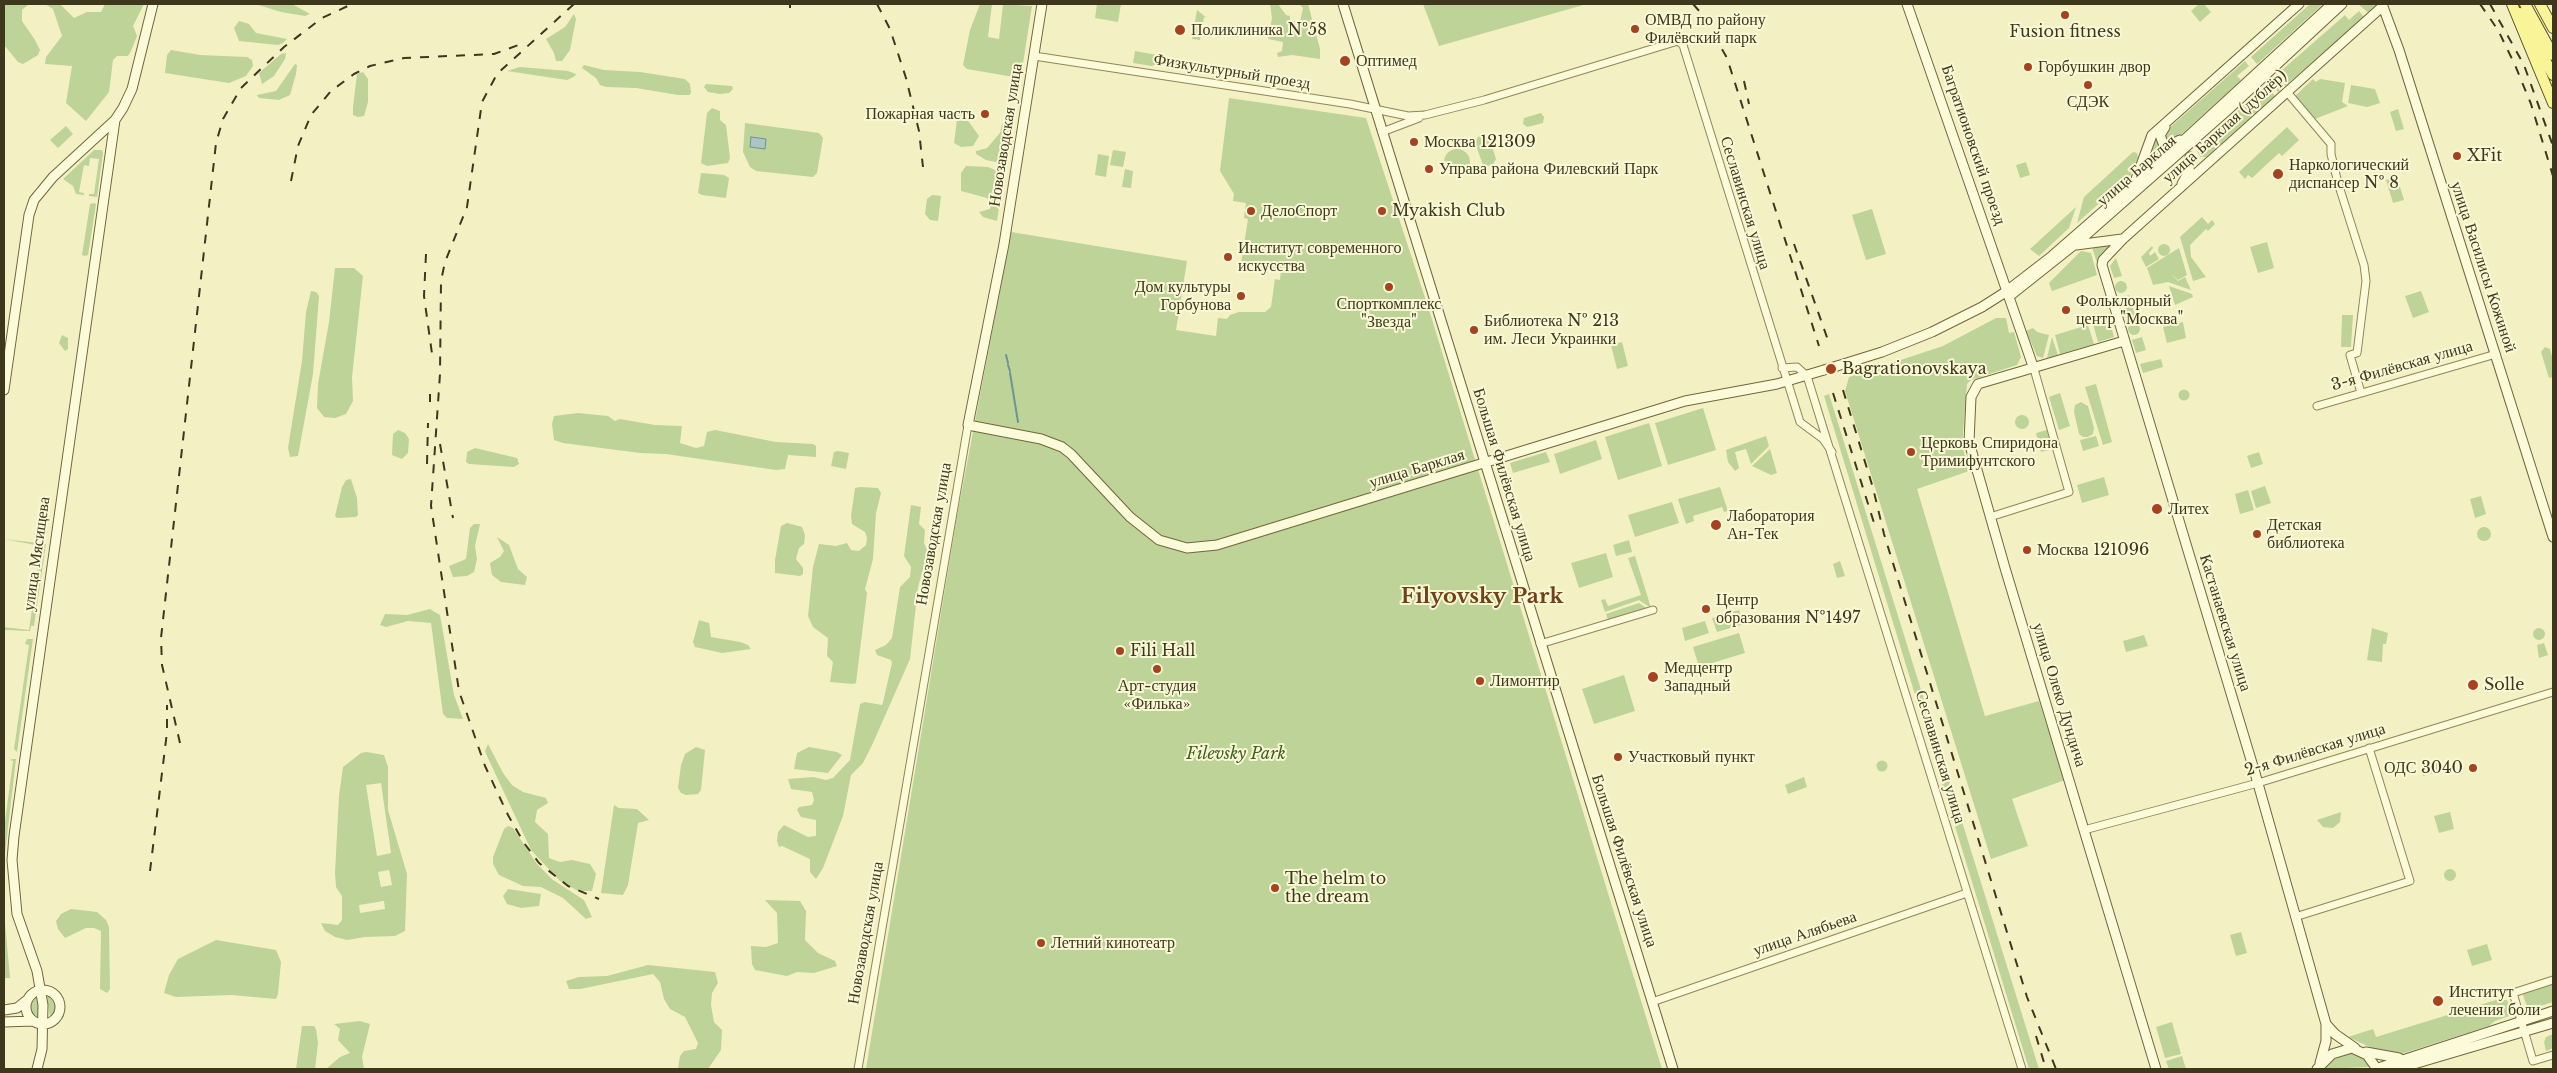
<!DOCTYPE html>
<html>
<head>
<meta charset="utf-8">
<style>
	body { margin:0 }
	#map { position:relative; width:2557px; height:1073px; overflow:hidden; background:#f3f1c4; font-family:"Libre Baskerville",serif }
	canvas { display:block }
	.frame { position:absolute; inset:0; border:5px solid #3f361e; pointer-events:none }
</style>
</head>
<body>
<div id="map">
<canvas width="2557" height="1073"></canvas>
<div class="frame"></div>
</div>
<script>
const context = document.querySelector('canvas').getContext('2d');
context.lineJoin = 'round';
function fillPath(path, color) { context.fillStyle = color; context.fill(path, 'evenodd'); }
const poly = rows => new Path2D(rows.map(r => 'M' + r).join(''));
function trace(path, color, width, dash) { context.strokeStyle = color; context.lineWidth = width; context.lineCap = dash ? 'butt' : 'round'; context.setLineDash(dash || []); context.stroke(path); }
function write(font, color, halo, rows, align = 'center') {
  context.font = font + ' "Libre Baskerville",serif'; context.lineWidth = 4; context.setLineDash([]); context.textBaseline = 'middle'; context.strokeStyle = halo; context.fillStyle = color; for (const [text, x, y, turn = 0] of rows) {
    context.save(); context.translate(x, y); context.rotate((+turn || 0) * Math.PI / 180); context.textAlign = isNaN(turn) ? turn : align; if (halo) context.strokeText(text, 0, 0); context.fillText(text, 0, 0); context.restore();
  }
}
fillPath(poly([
	[4,4,29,4,22,10,22,21,35,40,40,50,38,55,23,64,18,62,4,45],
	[45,4,60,4,74,18,87,12,101,12,105,4,144,4,133,26,137,36,131,51,128,56,117,56,113,60,109,92,86,121,66,103,72,66,45,64,46,57,62,36,53,9],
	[255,4,292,4,310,14,305,16,281,12],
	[980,4,992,4,988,37,999,39,1003,5,998,4,1032,6,1021,76,1008,76,967,69,963,65,970,30],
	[1097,4,1121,4,1118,22,1095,18],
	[1270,4,1278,4,1286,15,1290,16,1290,20,1300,22,1303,8,1299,4,1308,4,1320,49,1320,59,1292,55,1278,57,1277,53,1282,51,1283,42,1268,39,1272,18],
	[1423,4,1587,4,1439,46],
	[2199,4,2204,4,2211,12,2200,22,2191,11],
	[2310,4,2323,4,2257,64,2251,57],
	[2358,4,2377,4,2371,15],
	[1197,10,1207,18,1204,17,1200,40,1192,39],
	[2359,11,2364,17,2278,92,2270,84,2282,73,2281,71,2345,15,2349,20],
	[574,14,576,19,570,50,562,61,556,61,554,53,546,39,565,27],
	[239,21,249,24,256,33,287,39,283,43,278,45,239,41,234,28],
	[171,50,200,55,247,57,252,60,253,66,246,76,229,83,165,73,167,55],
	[1135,51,1157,55,1162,61,1152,66,1133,63],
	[286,53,285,59,274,76,262,84,259,73,281,54],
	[2245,61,2249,66,2237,76,2241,80,2175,140,2167,140,2165,136,2167,130],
	[295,64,297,65,296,74,290,95,279,100,259,98,257,95,276,91],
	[584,65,604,70,640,72,685,79,690,84,691,92,690,95,678,95,636,88,606,87,600,85,596,78,582,68],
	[520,67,568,71,576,74,575,76,567,80,507,71],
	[363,72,368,79,368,102,364,116,358,117,353,115,353,107,357,74],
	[2313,79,2316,82,2320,79,2345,83,2342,102,2348,106,2315,119,2295,96],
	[706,84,732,86,733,89,729,93,720,94,708,92,704,87],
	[2266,85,2275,96,2206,157,2200,157,2196,148],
	[2351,85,2375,89,2380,103,2367,107,2348,103],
	[1229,98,1366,118,1367,121,1430,313,1662,1069,866,1069,957,516,1011,232,1187,261,1176,330,1216,336,1218,318,1227,319,1230,315,1239,312,1265,312,1271,307,1275,279,1280,280,1281,270,1241,263,1248,219,1244,218,1246,203,1233,201,1234,194,1220,171],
	[712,108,720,111,720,120,726,125,730,158,728,163,707,166,701,163,707,113],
	[2398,109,2404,129,2396,131,2390,112],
	[958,112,969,122,979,136,973,146,961,147,954,143],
	[1541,113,1544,117,1543,123,1527,127,1523,124,1524,118],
	[745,123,819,133,823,138,817,173,813,177,756,171,750,167,743,152],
	[1002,124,1011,125,1012,127,1006,161,1001,163,986,160,976,154,976,151,987,148,1000,133],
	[66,126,73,134,58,148,50,140],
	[2287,127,2299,140,2282,156,2279,153,2252,178,2248,175,2245,179,2239,172],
	[1483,135,1489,137,1496,159,1493,164,1488,166,1483,165,1475,143,1478,137],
	[2155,137,2168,148,2144,170,2151,144],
	'1444 162a13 13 0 1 1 26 0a13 13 0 1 1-26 0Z',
	[94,150,102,150,103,153,97,197,89,196,89,194,94,194,99,159,90,158,89,166,84,165,79,192,84,193,84,195,76,194,73,186,63,179],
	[1113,150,1126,152,1123,167,1110,165],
	[2133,152,2137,153,2138,157,2131,175,2077,223,2084,197],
	[1098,154,1109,156,1106,177,1095,175],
	[2026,162,2030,175,2020,178,2016,165],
	[966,166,988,167,1004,174,997,221,983,217,979,212,990,209,990,203,987,198,961,191,961,173],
	[1125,169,1133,171,1131,188,1122,187],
	[701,173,724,175,729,178,726,198,702,195,698,193],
	[2397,177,2404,200,2393,203,2386,180],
	[932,195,941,196,938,221,930,220,925,214,927,199],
	[94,203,96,204,88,255,85,256,82,255,90,204],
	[2076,207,2069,228,2039,256,2030,249],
	[1872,209,1886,254,1866,260,1852,215],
	[2202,217,2208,224,2212,220,2215,224,2208,231,2206,229,2190,245,2191,257,2206,277,2193,281,2180,237],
	[2267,242,2274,268,2258,273,2250,247],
	'2158 250a6 6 0 1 1 12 0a6 6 0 1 1-12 0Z',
	[2114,245,2099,263,2097,263,2092,247],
	[2152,246,2153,248,2149,253,2150,256,2155,252,2159,259,2146,267,2141,257],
	[2179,248,2187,275,2178,280,2171,274,2178,281,2185,277,2191,290,2168,282,2153,285,2151,279,2164,276,2151,279,2147,268],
	[2081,251,2091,253,2097,275,2052,291,2049,283],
	[2116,258,2122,276,2114,278,2110,266],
	[335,268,354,268,363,276,352,377,353,401,346,414,335,418,324,417,317,408,318,384,329,322],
	'2115 287a6 6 0 1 1 12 0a6 6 0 1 1-12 0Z',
	[2169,286,2192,294,2193,297,2175,305],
	[311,291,316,292,319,296,313,374,298,456,290,457,288,448,302,361,306,312],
	[2421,291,2429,312,2413,318,2405,296],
	[2129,295,2136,319,2127,322,2120,298],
	[2342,315,2353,315,2351,347,2341,347],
	[1996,318,2006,318,2009,333,2014,332,2021,357,2017,365,1971,380,1967,384,1962,445,1969,471,1917,489,1985,716,2039,701,2065,780,2012,799,2028,846,1991,859,1845,391,1849,377,1943,346],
	[2109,319,2114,337,2098,342,2093,324],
	[2183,322,2186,338,2167,343,2163,327],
	'2128 329a6 6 0 1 1 12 0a6 6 0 1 1-12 0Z',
	[2088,325,2094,344,2060,354,2055,335],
	[2033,328,2037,332,2049,335,2043,358,2037,356,2026,331],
	[62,335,68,338,68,349,65,351,59,343],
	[2052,337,2058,355,2047,358],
	[2142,337,2146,350,2136,353,2132,340],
	[1622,342,1628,366,1617,369,1611,345],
	[2545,347,2550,349,2553,360,2553,377,2549,378,2541,352],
	[2161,359,2163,367,2143,373,2140,364],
	[2096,384,2112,442,2103,445,2085,387],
	'2178.5 395a5.5 5.5 0 1 1 11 0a5.5 5.5 0 1 1-11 0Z',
	[2060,393,2070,426,2059,430,2049,397],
	[1829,394,2039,1069,2029,1069,1824,396],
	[2081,402,2088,406,2094,428,2093,434,2088,437,2083,437,2079,434,2074,412,2075,405],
	[1703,408,1716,450,1668,465,1655,423],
	[578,413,608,416,615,421,620,419,655,425,682,426,680,443,696,448,704,446,707,432,715,430,776,442,813,444,816,446,816,457,788,455,785,469,776,470,666,454,640,453,563,443,554,440,552,424,554,416],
	'2015 422a7 7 0 1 1 14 0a7 7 0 1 1-14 0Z',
	[1649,423,1662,466,1618,480,1605,437],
	[398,430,405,433,409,439,408,453,402,459,392,455,393,434],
	[2047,430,2052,449,2041,452,2036,433],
	[1766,436,1769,446,1751,464,1746,449,1735,452,1739,468,1735,471,1728,462,1726,450],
	[2096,436,2099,446,2083,451,2080,440],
	[1596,440,1602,459,1560,474,1554,454],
	[475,448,517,458,519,464,514,467,469,464,466,462,467,452],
	[1770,449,1777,473,1771,475,1752,466],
	[838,451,849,453,846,469,831,466,834,452],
	[1546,452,1550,462,1513,473,1510,463],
	[2259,452,2263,464,2251,468,2247,456],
	[2104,477,2109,495,2082,503,2077,485],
	[351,479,357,498,358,515,356,517,337,518,335,516,342,487,346,480],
	[2265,486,2271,503,2256,508,2251,491],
	[860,487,878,488,881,493,876,513,873,559,865,589,867,593,856,683,853,684,830,682,833,662,827,656,828,638,813,627,808,616,813,567,819,544,836,546,847,543,851,550,859,551,866,545,867,538,865,532,852,524,851,516,855,488],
	[1720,487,1728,511,1724,512,1722,507,1693,516,1694,521,1686,524,1678,499],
	[2248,490,2254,510,2240,514,2235,494],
	[2481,496,2486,514,2475,518,2470,499],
	[1672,502,1679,523,1635,537,1628,515],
	[911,505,921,507,919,524,925,530,924,543,928,552,918,587,910,659,873,743,863,763,851,775,843,816,823,868,816,879,810,872,810,859,782,846,779,847,777,841,778,832,784,825,808,837,816,836,816,820,801,817,797,810,799,807,812,805,814,800,812,792,791,789,788,779,813,777,826,780,833,778,850,760,860,704,865,702,882,705,883,702,892,663,891,660,877,655,875,650,886,645,892,638,900,587,910,577,911,567,904,556],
	[787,523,802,527,805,535,804,544,799,548,796,559,803,568,803,574,800,576,775,573,775,560,781,526],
	[474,524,480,524,475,546,477,559,474,572,467,576,453,577,449,566,466,559,470,528],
	'2477 534a7 7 0 1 1 14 0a7 7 0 1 1-14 0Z',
	[497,537,509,545,518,569,527,577,525,585,501,582,492,575,490,563,500,557,504,551],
	[4,539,46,544,34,626,31,626,30,631,4,630,4,627,29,630,41,546],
	[1629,540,1632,552,1616,556,1613,545],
	[1606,553,1613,577,1579,588,1571,563],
	[1635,556,1651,608,1639,600,1605,612,1601,600,1605,599,1608,606,1641,595,1628,558],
	[1840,561,1845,576,1837,578,1833,564],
	[1639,603,1648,609,1609,623,1606,614],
	[430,609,440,615,454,695,463,719,447,718,443,714,431,623,408,621,386,627,380,625,385,614,407,615],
	[1739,610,1744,624,1717,632,1712,618],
	[699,620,709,623,711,637,740,642,748,645,751,649,722,653,695,647,693,642],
	[1705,621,1709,633,1685,641,1682,628],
	'2533 634a6 6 0 1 1 12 0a6 6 0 1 1-12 0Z',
	[2372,628,2388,633,2386,644,2383,644,2382,662,2367,660],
	[1739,633,1745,653,1699,667,1693,647],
	[2144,635,2148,646,2126,652,2123,641],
	[27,639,33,639,17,752,14,749,29,645,25,644],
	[2544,643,2548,655,2539,658,2537,645],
	[1624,675,1635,711,1594,724,1582,689],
	[488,744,503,773,512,785,523,792,546,798,548,803,537,810,535,822,548,834,549,858,560,862,572,860,590,864,596,874,592,891,578,891,560,881,531,850,487,756,485,751],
	[696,747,705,750,701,790,698,794,686,795,681,793,678,788,681,765,685,754],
	[809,747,837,752,842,755,828,773,794,769,797,753],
	[366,752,384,755,388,767,388,810,407,874,405,931,395,936,365,937,347,940,335,937,325,931,321,923,338,925,342,920,342,896,336,887,335,873,339,796,343,767,361,753],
	[381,783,391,853,377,856,366,785],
	[389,870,392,885,381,887,378,872],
	[384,901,385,909,360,913,359,905],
	[12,759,16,759,4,862,4,829,13,761,10,760],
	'1876.5 766a5.5 5.5 0 1 1 11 0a5.5 5.5 0 1 1-11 0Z',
	[2440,762,2442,770,2423,776,2421,768],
	[1804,777,1807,787,1788,794,1785,785],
	[614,805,619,808,637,809,649,820,638,823,628,885,623,895,601,893],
	[2341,812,2340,822,2333,828,2323,827,2317,820],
	[2450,812,2454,829,2439,833,2434,816],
	[508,826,513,828,537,864,553,880,584,900,592,917,586,919,563,898,541,887,523,886,499,875,493,864,493,857,504,829],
	'2444 875a6 6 0 1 1 12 0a6 6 0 1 1-12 0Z',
	[508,889,541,894,539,906,521,908,507,904,503,896],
	[765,900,800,901,806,911,805,940,818,953,835,961,837,966,814,973,797,972,787,976,755,970,752,964,751,946,766,947,778,943,777,913],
	[71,909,97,912,106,920,109,927,110,989,107,993,100,989,101,931,94,928,86,928,65,938,58,929,56,921,61,914],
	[4,923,5,923,10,978,4,978],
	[2241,932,2247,953,2236,956,2230,935],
	[216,940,276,950,281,962,278,994,276,999,231,995,176,997,164,993,169,975,178,959],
	[2487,944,2492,960,2472,966,2467,950],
	[648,965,715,972,718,983,712,993,711,1005,714,1022,722,1030,721,1050,708,1069,678,1069,680,1056,684,1051,696,1049,698,1043,685,1017,670,1009,664,999,660,982,653,974,580,989,569,989,566,981,579,977,607,976],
	[2553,983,2553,1002,2528,1010,2522,992],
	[47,993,54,997,57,1005,56,1013,50,1019],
	[36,995,38,1006,38,1020,33,1016,29,1006],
	[2496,1000,2507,1000,2512,1015,2495,1021,2489,1026,2398,1055,2383,1053,2348,1037,2373,1029,2376,1037],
	[360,1021,370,1024,362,1057,364,1069,326,1069,340,1057,350,1053,338,1040,340,1029,334,1024],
	[2172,1022,2181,1054,2165,1058,2156,1027],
	[302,1026,314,1026,316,1029,318,1043,315,1069,296,1069],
	[2553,1034,2553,1048,2546,1051,2544,1042,2546,1037],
	[2349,1053,2362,1057,2369,1067,2323,1069,2333,1060],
	[2182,1056,2186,1069,2169,1069,2166,1061]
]), '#bdd397');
const water = poly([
	[751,137,766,139,765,149,750,147,751,137]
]);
fillPath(water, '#a7c6c5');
trace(water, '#6c9596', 1);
trace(poly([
	[1006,355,1008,363],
	[1008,365,1010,371],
	[1010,373,1018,422]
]), '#6c9596', 2);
const street = poly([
	[1034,56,1350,104,1408,116,1425,115,1484,100,1678,41,1683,45,1800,422,1823,439,1832,452],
	[2287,92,2331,144,2331,154,2338,183,2364,265,2366,281,2357,353,2350,355,2361,393],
	[1382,132,1419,118],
	[1782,368,1797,367,1807,376,2022,1069],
	[2317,406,2496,354],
	[1990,517,2069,492,2034,369],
	[1540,644,1653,610],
	[2084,830,2258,783,2553,692],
	[2295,917,2410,881,2369,748],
	[2553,980,2513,993,2533,1061,2553,1055],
	[1652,1002,1967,893],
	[858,1069,968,425]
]);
const secondary = poly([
	[1042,4,1004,244,968,425,1041,439,1062,447,1071,454,1130,517,1159,540,1187,548,1217,545,1685,401,1777,384,1824,370],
	[1343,4,1673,1069],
	[1907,4,2034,369],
	[2382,4,2399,50,2553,537],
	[2165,127,2160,135,2163,143,2170,145,2180,140],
	[2136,179,2152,135,2299,4],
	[2182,184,2189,171,2190,157],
	[2076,245,2122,239],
	[2011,295,2079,241,2231,107,2342,4],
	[2124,341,1978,384,1971,397,1969,442,2005,568,2156,1069],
	[1837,366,1882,352,1932,332,1982,307,2004,293,2052,256,2161,161,2332,4],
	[4,390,29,215,34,200,53,177,115,120,123,108,132,89,153,4],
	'26 1007a17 17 0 1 1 34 0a17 17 0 1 1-34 0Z',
	[4,1010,17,1008,27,1000],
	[4,1022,33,1021],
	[2326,1024,2335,1034,2355,1048],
	[2366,1052,2399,1058],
	[2320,1063,2326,1041,2326,1024,2255,773,2102,265,2103,260,2123,239,2383,6],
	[37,1069,42,1049,43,1005,37,971,17,914,12,860,14,836,115,120],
	[2317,1069,2332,1054,2352,1048,2367,1055,2377,1069],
	[2375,1069,2553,1011],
	[2397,1069,2553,1023]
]);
const primary = poly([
	[2512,4,2553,103],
	[2525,4,2553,55],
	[2540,4,2553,28],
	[2520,13,2553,75]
]);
trace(street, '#918458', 9);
trace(secondary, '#72653b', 11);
trace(primary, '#5e502c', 12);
trace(street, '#fcfbd9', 7);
trace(secondary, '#fcfbd9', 9);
trace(primary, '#faf499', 10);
trace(poly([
	[574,4,497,74,482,102,467,207,445,262,441,281,440,374,431,506,459,691,485,766,508,815,524,843,539,863,568,886,599,899],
	[877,4,890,29,906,78,919,131,923,167],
	[1693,4,1701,13,1727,58,1819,346],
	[2480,4,2498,30,2515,65,2531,104,2553,176],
	[2490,4,2524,65,2553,146],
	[790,8,790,4],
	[1744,81,1749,104],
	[291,181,298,146,311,115,331,91,354,74,370,66,404,58,494,54,524,43],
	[1794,244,1829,343],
	[426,254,424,296,433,361],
	[1843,390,1873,488,1884,534,2027,997,2056,1069],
	[1833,393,1875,526],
	[430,402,430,394],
	[440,444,453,518],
	[427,464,428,423],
	[180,743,162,665,161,638,216,143,223,119,241,88,284,47,322,18,352,4],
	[150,871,167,732,167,705],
	[2036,1036,2046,1069]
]), '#3f361e', 2, [9, 9]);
const secondaryBridge = poly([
	[1824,370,1837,366]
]);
trace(secondaryBridge, '#72653b', 11, []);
trace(secondaryBridge, '#fcfbd9', 9);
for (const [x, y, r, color] of [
	[2065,15,5,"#a74221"],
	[1635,29,5,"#a74221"],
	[1180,30,6,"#a74221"],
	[1345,61,6,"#a74221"],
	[2028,67,5,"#a74221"],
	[2088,85,5,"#a74221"],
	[985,114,5,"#a74221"],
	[1414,142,5,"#a74221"],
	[2457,156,5,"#a74221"],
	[1429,169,5,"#a74221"],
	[2278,174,6,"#a74221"],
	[1251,211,5,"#a74221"],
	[1382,211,5,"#a74221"],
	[1228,257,5,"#a74221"],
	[1389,287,5,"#a74221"],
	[1241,296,5,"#a74221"],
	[2066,310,5,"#a74221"],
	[1474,330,5,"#a74221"],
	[1831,369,6,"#a74221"],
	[1911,452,5,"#a74221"],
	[2157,509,6,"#a74221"],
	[1716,525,6,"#a74221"],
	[2257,534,5,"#a74221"],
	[2027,550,5,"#a74221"],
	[1706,609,5,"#a74221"],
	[1120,651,5,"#a74221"],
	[1157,669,5,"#a74221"],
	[1653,677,6,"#a74221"],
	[1480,681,5,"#a74221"],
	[2473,685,6,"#a74221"],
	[1618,757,5,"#a74221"],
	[2473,768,5,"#a74221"],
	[1275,888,5,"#a74221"],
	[1041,943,5,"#a74221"],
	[2438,1001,6,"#a74221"]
]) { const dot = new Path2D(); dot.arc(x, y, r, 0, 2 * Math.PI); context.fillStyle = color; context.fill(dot); trace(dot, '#f9f8d5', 2); }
write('16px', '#3f361e', '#f9f8d5', [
	["ОМВД по району",1645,20],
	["Филёвский парк",1645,38],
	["Поликлиника №58",1191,30],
	["Fusion fitness",2065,32,"center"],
	["Оптимед",1356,61],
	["Горбушкин двор",2038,67],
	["СДЭК",2088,102,"center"],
	["Пожарная часть",975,114,"right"],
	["Москва 121309",1424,142],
	["XFit",2467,156],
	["Наркологический",2289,165],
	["диспансер № 8",2289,183],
	["Управа района Филевский Парк",1439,169],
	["ДелоСпорт",1261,211],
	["Myakish Club",1392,211],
	["Институт современного",1238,248],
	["искусства",1238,266],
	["Дом культуры",1231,287,"right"],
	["Горбунова",1231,305,"right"],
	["Фольклорный",2076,301],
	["центр \"Москва\"",2076,319],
	["Спорткомплекс",1389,304,"center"],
	["\"Звезда\"",1389,322,"center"],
	["Библиотека № 213",1484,321],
	["им. Леси Украинки",1484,339],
	["Bagrationovskaya",1842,369],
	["Церковь Спиридона",1921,443],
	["Тримифунтского",1921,461],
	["Литех",2168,509],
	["Лаборатория",1727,516],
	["Ан-Тек",1727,534],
	["Детская",2267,525],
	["библиотека",2267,543],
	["Москва 121096",2037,550],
	["Центр",1716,600],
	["образования №1497",1716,618],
	["Fili Hall",1130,651],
	["Медцентр",1664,668],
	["Западный",1664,686],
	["Лимонтир",1490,681],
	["Solle",2484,685],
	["Арт-студия",1157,686,"center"],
	["«Филька»",1157,704,"center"],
	["Участковый пункт",1628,757],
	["ОДС 3040",2463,768,"right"],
	["The helm to",1285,879],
	["the dream",1285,897],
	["Летний кинотеатр",1051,943],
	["Институт",2449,992],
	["лечения боли",2449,1010]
], 'left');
write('16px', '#3f361e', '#f9f8d5', [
	["Физкультурный проезд",1232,72,9],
	["улица Барклая (дублёр)",2225,127,-42],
	["Новозаводская улица",1006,135,-81],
	["Багратионовский проезд",1973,145,71],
	["улица Барклая",2137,171,-41],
	["Сеславинская улица",1745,203,73],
	["улица Василисы Кожиной",2483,267,72],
	["3-я Филёвская улица",2402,366,-16],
	["улица Барклая",1417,469,-17],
	["Большая Филёвская улица",1504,475,73],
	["Новозаводская улица",934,534,-80],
	["улица Мясищева",37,554,-82],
	["Кастанаевская улица",2225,623,73],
	["улица Олеко Дундича",2059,695,73],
	["2-я Филёвская улица",2315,750,-17],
	["Сеславинская улица",1940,757,73],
	["Большая Филёвская улица",1624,861,72],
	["Новозаводская улица",866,933,-80],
	["улица Алябьева",1805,934,-19]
]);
write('italic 16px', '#3f5e22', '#f9f8d5', [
	["Filevsky Park",1236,754]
]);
write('bold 21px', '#714118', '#f9f8d5', [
	["Filyovsky Park",1482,597]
]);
</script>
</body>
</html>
